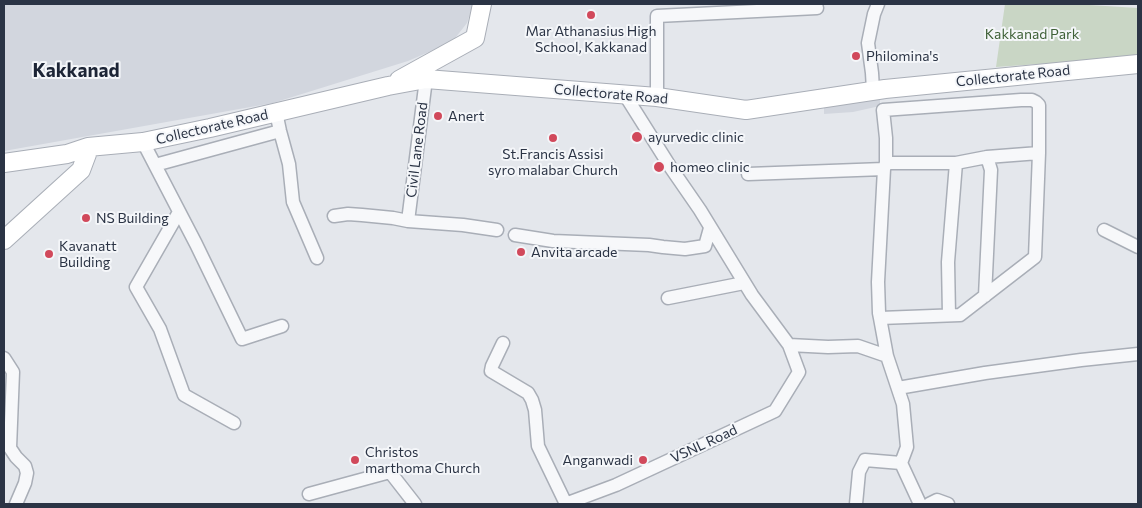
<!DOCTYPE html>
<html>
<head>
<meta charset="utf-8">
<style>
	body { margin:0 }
	#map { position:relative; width:1142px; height:508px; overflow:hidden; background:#e4e7ec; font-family:Commissioner,sans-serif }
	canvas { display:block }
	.frame { position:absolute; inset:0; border:5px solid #2b3445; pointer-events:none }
</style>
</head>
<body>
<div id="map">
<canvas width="1142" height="508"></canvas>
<div class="frame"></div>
</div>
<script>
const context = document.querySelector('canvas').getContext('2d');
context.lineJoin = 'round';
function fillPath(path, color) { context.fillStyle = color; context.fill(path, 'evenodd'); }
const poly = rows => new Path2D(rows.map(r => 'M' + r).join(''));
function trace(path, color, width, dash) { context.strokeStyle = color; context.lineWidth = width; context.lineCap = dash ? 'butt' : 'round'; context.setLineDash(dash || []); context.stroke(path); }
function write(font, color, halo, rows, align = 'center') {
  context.font = font + ' Commissioner,sans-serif'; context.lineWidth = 4; context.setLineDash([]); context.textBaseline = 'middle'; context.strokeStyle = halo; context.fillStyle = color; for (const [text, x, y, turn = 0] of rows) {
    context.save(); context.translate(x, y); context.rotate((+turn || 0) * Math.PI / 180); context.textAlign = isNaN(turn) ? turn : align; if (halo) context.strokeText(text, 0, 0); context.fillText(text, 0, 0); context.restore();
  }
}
fillPath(poly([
	[4,4,473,4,467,23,452,42,408,61,273,103,4,151],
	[880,93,880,106,853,112,824,114,824,101]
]), '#d2d6de');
fillPath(poly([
	[1005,4,1073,4,1138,8,1138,57,996,67]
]), '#c9d6c5');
const street = poly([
	[873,90,872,73,868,43,874,14,878,4],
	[625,95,671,168,700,210,752,295,789,345,828,347,858,346,887,356],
	[657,97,657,16,817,8],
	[276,112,280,131,289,164,293,202,317,258],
	[143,142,196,244,242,339,282,326],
	[886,163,956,163,987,157,1039,153],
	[155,165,280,131],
	[748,174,884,169],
	[179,212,136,287,160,329,184,395,234,423],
	[334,216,348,214,362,215,393,218,408,221,463,225,497,230],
	[408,221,426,79],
	[1104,230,1138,247],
	[515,235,553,241,649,245,663,247,685,249,705,246,710,228],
	[985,296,991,170,987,157],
	[668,298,744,283],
	[949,315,948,262,956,163],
	[880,318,960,315,1035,257,1039,153,1039,105,1036,102,1032,100,1021,100,883,110,886,138,886,163,884,169,878,282,879,313,880,318,887,356,903,404,907,447,901,463,920,504],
	[503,343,492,366,491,371,528,393,532,400,535,410,538,446,566,504],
	[4,358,13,372,10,448,16,457,25,466,27,473,25,483,16,504],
	[898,388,985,373,1081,360,1138,354],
	[309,494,390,472,415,504],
	[565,504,616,485,775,411,799,372,789,345],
	[856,504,859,472,865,460,901,463],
	[929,504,937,500,948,504]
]);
const secondary = poly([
	[399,80,475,38,482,4],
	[4,163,67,154,88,147,143,142,210,128,388,86,426,79,657,97,746,110,885,89,1138,64],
	[4,240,81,170,87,154,88,147]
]);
trace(street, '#a9aeb7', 15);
trace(secondary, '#a9aeb7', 20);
trace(street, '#f7f8fa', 12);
trace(secondary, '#fff', 18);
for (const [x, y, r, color] of [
	[591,15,5,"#d1495b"],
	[856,56,5,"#d1495b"],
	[438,116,5,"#d1495b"],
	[637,137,6,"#d1495b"],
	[553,138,5,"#d1495b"],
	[659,167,6,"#d1495b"],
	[86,218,5,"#d1495b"],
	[521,252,5,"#d1495b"],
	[49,254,5,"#d1495b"],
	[355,460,5,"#d1495b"],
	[643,460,5,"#d1495b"]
]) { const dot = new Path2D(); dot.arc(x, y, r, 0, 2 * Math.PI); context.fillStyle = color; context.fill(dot); trace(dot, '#f4f6f9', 2); }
write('14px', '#2b3445', '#f4f6f9', [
	["Mar Athanasius High",591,31,"center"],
	["School, Kakkanad",591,47,"center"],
	["Philomina's",866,56],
	["Anert",448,116],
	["ayurvedic clinic",648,137],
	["St.Francis Assisi",553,154,"center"],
	["syro malabar Church",553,170,"center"],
	["homeo clinic",670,167],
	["NS Building",96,218],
	["Kavanatt",59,246],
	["Building",59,262],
	["Anvita arcade",531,252],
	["Christos",365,452],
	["marthoma Church",365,468],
	["Anganwadi",633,460,"right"]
], 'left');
write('14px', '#3f6138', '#f4f6f9', [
	["Kakkanad Park",1032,34]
]);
write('14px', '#2b3445', '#f4f6f9', [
	["Collectorate Road",1013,76,-6],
	["Collectorate Road",611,94,5],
	["Collectorate Road",212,127,-13],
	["Civil Lane Road",417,150,-83],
	["VSNL Road",704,444,-25]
]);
write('bold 19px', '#1d2536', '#f4f6f9', [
	["Kakkanad",76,71]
]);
</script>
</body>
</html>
